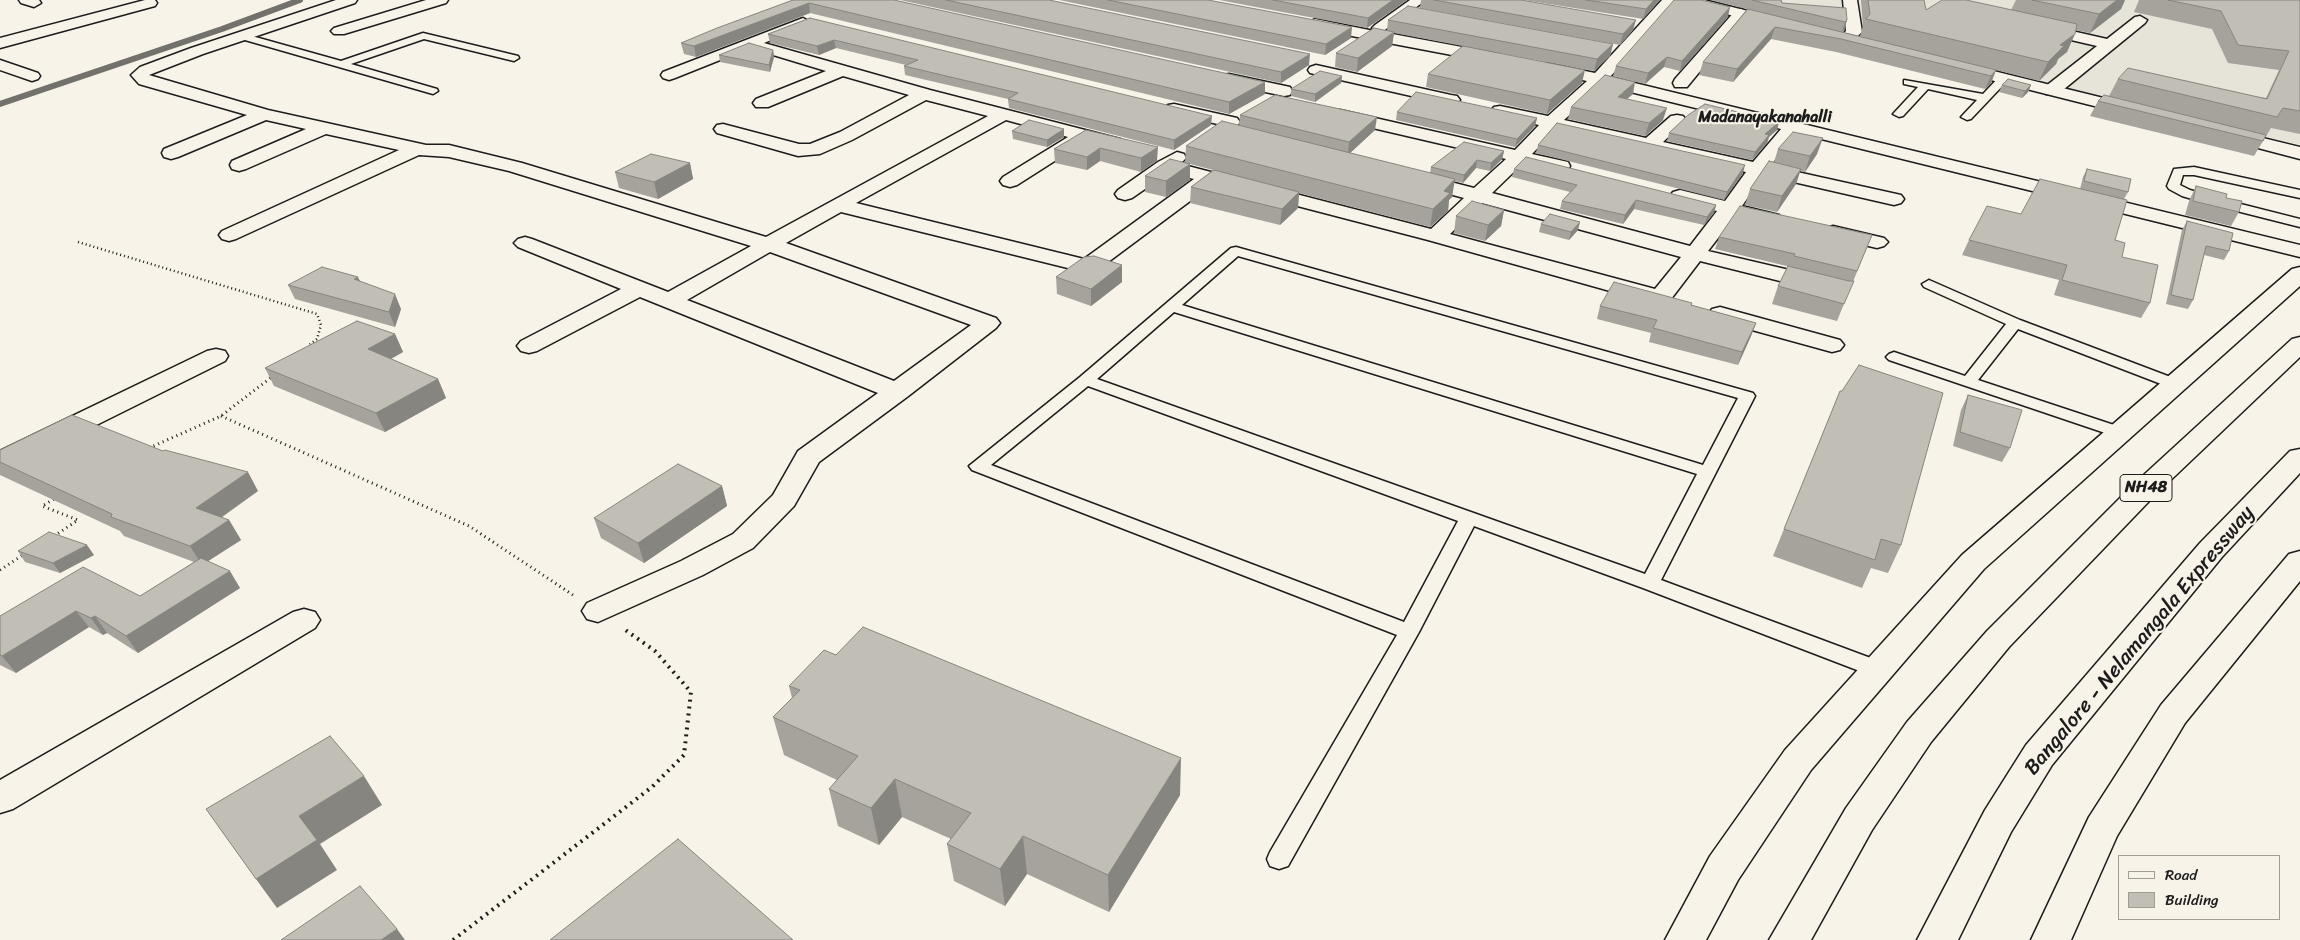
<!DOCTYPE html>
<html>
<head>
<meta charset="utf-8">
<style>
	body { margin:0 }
	#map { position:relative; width:2300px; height:940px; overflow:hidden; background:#f7f3e8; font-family:Sriracha,sans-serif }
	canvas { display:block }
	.legend { position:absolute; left:2118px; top:855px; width:162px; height:65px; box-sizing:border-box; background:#f7f3e8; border:1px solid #9f9d96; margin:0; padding:6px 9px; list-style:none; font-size:15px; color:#1c1c1c }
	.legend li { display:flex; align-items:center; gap:10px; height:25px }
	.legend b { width:25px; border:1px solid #9f9d96 }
</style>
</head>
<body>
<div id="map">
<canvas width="2300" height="940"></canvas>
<ul class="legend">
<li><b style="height:6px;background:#f7f3e8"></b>Road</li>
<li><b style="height:14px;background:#c0beb5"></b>Building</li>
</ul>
</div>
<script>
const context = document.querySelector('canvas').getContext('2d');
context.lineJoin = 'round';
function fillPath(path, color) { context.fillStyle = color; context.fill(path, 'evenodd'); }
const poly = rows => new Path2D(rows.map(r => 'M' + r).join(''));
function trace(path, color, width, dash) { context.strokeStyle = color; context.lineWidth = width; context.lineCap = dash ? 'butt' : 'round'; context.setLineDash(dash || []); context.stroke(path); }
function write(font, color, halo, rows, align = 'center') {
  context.font = font + ' Sriracha,sans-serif'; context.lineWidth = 4; context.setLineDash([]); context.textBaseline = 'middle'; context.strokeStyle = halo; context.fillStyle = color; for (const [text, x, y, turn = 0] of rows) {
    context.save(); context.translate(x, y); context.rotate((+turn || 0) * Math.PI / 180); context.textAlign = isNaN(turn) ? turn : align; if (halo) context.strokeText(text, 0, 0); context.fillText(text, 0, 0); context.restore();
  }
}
fillPath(poly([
	[1704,0,2300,0,2300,145,1716,3]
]), '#e6e3d9');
trace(poly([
	[0,104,222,29,300,0]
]), '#72716c', 6);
const lane = poly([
	[241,33,341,61,423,33,518,56,519,58,514,61,424,39,351,64,437,89,438,91,433,94,238,38,236,36,241,33],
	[2004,75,2008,76,2008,80,1971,119,1967,120,1961,117,1977,100,1928,89,1903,116,1899,117,1893,114,1918,87,1904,84,1904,80,1983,94,2000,76,2004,75],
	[2194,167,2300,190,2300,198,2194,175,2183,175,2180,185,2190,190,2217,198,2300,219,2300,227,2209,204,2182,196,2169,189,2167,186,2174,169,2194,167],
	[1236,247,1753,393,1755,396,1661,580,1884,663,1888,669,1884,675,1877,677,1870,675,1643,588,1474,526,1419,632,1288,866,1279,869,1270,866,1267,859,1270,852,1397,635,972,470,969,466,1080,377,1231,248,1236,247],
	[1238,256,1738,398,1703,465,1182,305,1238,256],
	[1174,312,1697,474,1645,574,1097,379,1174,312],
	[1088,386,1458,521,1404,622,991,465,1088,386],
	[1929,280,2020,320,2181,381,2183,384,2181,387,2175,389,2169,387,2018,329,1978,380,2126,429,2128,433,2126,437,2120,438,1889,360,1886,357,1889,354,1894,352,1965,376,2006,324,1924,287,1922,284,1929,280]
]);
const street = poly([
	[19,0,39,0,41,3,34,7,21,3,19,0],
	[145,0,155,0,157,3,155,6,0,48,0,38,145,0],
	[336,0,357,0,355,3,203,54,149,75,268,110,426,145,449,145,522,163,766,237,988,116,926,100,852,140,820,154,798,156,717,133,714,129,717,125,723,124,799,144,810,144,840,132,909,95,843,76,768,107,756,107,753,103,756,99,826,71,750,48,675,78,669,80,663,78,661,75,663,72,803,18,810,22,808,25,764,43,930,90,1120,139,1123,143,1120,147,1114,149,1086,141,1017,185,1010,187,1003,185,1000,181,1003,177,1068,137,1006,120,856,203,1084,259,1194,179,1168,173,1132,198,1125,200,1118,198,1115,194,1118,190,1158,162,1177,152,1184,154,1186,158,1180,164,1431,229,1464,198,1409,183,1406,179,1409,175,1416,173,1474,188,1506,159,1334,119,1331,115,1334,111,1340,110,1515,150,1539,125,1494,115,1491,111,1494,107,1500,106,1548,116,1587,81,1540,71,1538,68,1540,65,1546,63,1595,73,1662,0,1677,0,1610,77,2300,245,2300,257,1797,133,1770,166,1901,195,1904,199,1901,203,1894,205,1763,175,1742,206,1779,215,1782,219,1779,223,1772,225,1735,216,1708,251,1828,279,1831,284,1828,289,1820,291,1700,261,1668,303,1660,305,1428,240,1213,184,1096,271,1088,273,841,212,786,243,996,318,1000,323,996,328,907,397,819,462,794,506,753,548,703,575,598,622,587,619,582,611,587,603,681,561,733,534,773,495,798,451,878,393,640,297,537,351,529,353,521,351,517,346,521,341,621,289,518,247,514,243,518,239,525,237,532,239,668,292,751,246,509,171,449,157,419,155,236,239,229,241,222,239,219,235,222,231,399,150,326,134,246,169,239,171,232,169,230,165,232,161,306,129,266,120,178,157,171,159,164,157,162,153,164,149,247,115,139,84,131,75,140,67,191,48,336,0],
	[1602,85,1781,129,1753,162,1663,142,1686,120,1683,116,1677,115,1671,116,1646,138,1564,120,1602,85],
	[1556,129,1746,172,1725,201,1680,190,1673,192,1670,196,1673,200,1717,211,1690,246,1492,193,1523,163,1561,172,1568,170,1570,166,1568,162,1532,154,1556,129],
	[1482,203,1681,257,1655,289,1450,234,1482,203],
	[770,252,971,325,894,381,687,300,770,252],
	[426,0,448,0,446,3,344,34,334,34,331,31,334,28,426,0],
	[1410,0,1426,0,1382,32,1494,53,1500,55,1502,58,1500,61,1494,63,1315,29,1307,24,1315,19,1374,31,1372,28,1375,25,1410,0],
	[1843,0,1857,0,1862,32,1851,42,1846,44,1841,42,1838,39,1846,31,1843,0],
	[1741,9,1748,13,1687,87,1675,87,1673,83,1675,79,1736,10,1741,9],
	[2140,16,2147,20,2145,23,2058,94,2046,94,2044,90,2046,86,2097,46,2032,31,2029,28,2032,25,2037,23,2107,39,2135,17,2140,16],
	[0,60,38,73,40,76,38,79,32,81,0,70,0,60],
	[1316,65,1451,95,1457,96,1460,100,1457,104,1451,105,1310,73,1308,70,1310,67,1316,65],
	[1229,74,1290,87,1292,91,1290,95,1284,96,1223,83,1221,79,1223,75,1229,74],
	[1174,104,1237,118,1240,122,1237,126,1231,127,1168,113,1165,109,1168,105,1174,104],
	[1833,226,1884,238,1888,242,1884,246,1877,248,1826,236,1823,232,1826,228,1833,226],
	[1720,307,1840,340,1844,345,1840,350,1832,352,1712,319,1708,314,1712,309,1720,307],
	[216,349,225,351,228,356,225,361,10,468,0,470,0,451,207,351,216,349],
	[304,609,315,612,320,620,315,628,13,809,0,813,0,780,293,612,304,609]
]);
const secondary = poly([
	[1679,0,1704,0,1784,20,1786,23,1779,27,1681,3,1679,0],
	[1957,62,2140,107,2143,111,2140,115,2134,116,1951,70,1949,67,1951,64,1957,62],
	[2226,129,2300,147,2300,159,2220,138,2217,134,2220,130,2226,129],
	[2300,267,2300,286,1984,569,1811,770,1738,880,1706,940,1665,940,1710,856,1785,750,1962,555,2292,269,2300,267],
	[2300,551,2300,581,2185,723,2117,836,2071,940,2031,940,2089,817,2161,705,2289,554,2300,551]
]);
const highway = poly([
	[2300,337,2300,357,2155,495,2009,647,1931,742,1872,830,1811,940,1769,940,1846,808,1907,722,1987,631,2135,483,2292,339,2300,337],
	[2300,449,2300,473,2222,557,2052,765,2011,832,1958,940,1917,940,1985,810,2026,745,2200,543,2290,451,2300,449]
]);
trace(lane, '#1c1c1c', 3);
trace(street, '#1c1c1c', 3);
trace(secondary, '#1c1c1c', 3);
trace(highway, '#1c1c1c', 3);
trace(poly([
	[78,242,317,314,321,325,317,339,308,346]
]), '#1c1c1c', 2.5, [1, 3]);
trace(poly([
	[221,416,469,526,573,595],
	[149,448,221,416,273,376],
	[54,536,78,520,42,506,56,498],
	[0,570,23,555]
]), '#1c1c1c', 3, [1, 4]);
trace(poly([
	[453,940,652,787,684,755,691,692,655,651,624,629]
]), '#1c1c1c', 4, [2, 5]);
fillPath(lane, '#f7f3e8');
fillPath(street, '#f7f3e8');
fillPath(secondary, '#f7f3e8');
fillPath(highway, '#f7f3e8');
fillPath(poly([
	[793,0,894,0,1265,94,1229,114,810,13,696,57,684,54,681,43],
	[900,0,1049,0,1309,65,1281,83],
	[1059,0,1208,0,1351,38,1325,55],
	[1219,0,1407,0,1367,28],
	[1421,0,1521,0,1633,30,1620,45,1420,8],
	[1524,0,1660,0,1643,19],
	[1711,0,1781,0,1782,3,1847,20,1844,30,1842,32,1860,36,1863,26,1861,0,1924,0,1926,10,2011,10,2016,0,2125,0,2121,9,2090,33,2075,30,2067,52,2058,59,2056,64,2039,81,1996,70,1991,83,1985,89,1836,52,1771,39,1733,82,1699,75,1703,62,1747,9],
	[2139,0,2300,0,2300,134,2271,128,2254,156,2090,116,2098,101,2109,96,2118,79,2266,98,2279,70,2228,63,2212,29,2134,12],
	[1728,17,1680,71,1664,67,1645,84,1613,76,1616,66],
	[810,18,1211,125,1174,150,1009,108,1008,99,905,75,904,66,906,65,836,48,819,55,770,43,768,34],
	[1388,20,1613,44,1610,56,1594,71,1394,33,1392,46,1357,72,1335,67,1336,53,1387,31],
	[773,50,774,57,770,72,720,62,719,55],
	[1428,74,1582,83,1547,114,1426,87],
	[1342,76,1341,83,1315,102,1291,96,1291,89],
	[2002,85,2031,85,2028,92,2022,98,1999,92],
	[1633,94,1627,99,1663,120,1645,136,1568,119,1571,107],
	[1397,112,1537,118,1535,126,1515,147,1396,120],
	[1240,115,1375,130,1350,153,1430,173,1431,167,1504,151,1502,159,1490,171,1476,168,1463,183,1454,181,1452,197,1449,200,1448,211,1430,227,1299,193,1298,208,1280,225,1190,203,1191,187,1213,170,1190,164,1190,180,1166,197,1145,192,1145,176,1185,163,1186,146,1239,126],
	[1779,122,1777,130,1769,137,1767,143,1752,160,1667,141,1669,133],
	[1064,129,1064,137,1047,147,1013,139,1012,131],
	[1086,130,1157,161,1141,172,1100,161,1087,170,1055,163,1054,149],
	[1538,145,1743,173,1724,200,1536,153],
	[1778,149,1817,154,1805,172,1800,171,1796,184,1777,212,1745,205,1750,189,1774,162],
	[690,163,693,179,658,199,619,188,615,172],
	[1514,169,1716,205,1714,213,1704,225,1634,209,1623,224,1560,209,1562,201,1570,192,1512,177],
	[2087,169,2128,192,2124,199,2115,240,2122,257,2150,303,2141,318,2054,295,2059,280,1962,255,1969,240,2021,214,2080,189,2083,177],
	[2196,186,2226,198,2239,212,2231,226,2185,215,2189,201],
	[1504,210,1501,226,1485,241,1454,233,1456,216],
	[2187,221,2229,251,2224,260,2204,255,2193,300,2188,309,2166,304,2182,230],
	[1541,224,1578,230,1569,240,1539,232],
	[1872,235,1837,321,1772,304,1778,286,1791,267,1715,249,1719,237],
	[1122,265,1122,282,1091,306,1057,294,1056,277],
	[361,282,401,309,395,327,295,299,288,285],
	[1691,305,1756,323,1751,336,1738,365,1649,342,1651,333,1597,319,1600,306],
	[395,334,403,352,391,359,438,379,446,398,385,432,274,386,265,368],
	[1840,391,1901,545,1888,573,1871,568,1862,588,1773,556],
	[1968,395,2010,448,2002,462,1953,446,1961,410],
	[0,450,258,491,221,518,229,520,241,540,208,561,240,588,138,653,107,633,103,635,89,627,16,673,0,665,0,616,140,596,194,562,124,536,120,531,0,475],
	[722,486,727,506,644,563,601,538,594,518],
	[18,551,94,555,60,573,25,562],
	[836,655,1180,795,1109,912,1027,874,1005,906,954,881,947,844,951,839,902,817,879,845,838,826,829,789,837,780,784,755,773,717,792,698,789,686]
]), '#a5a39c');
fillPath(poly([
	[1393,0,1407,0,1367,28,1368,18],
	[1654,0,1660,0,1643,19,1646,9],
	[2117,0,2125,0,2121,9,2090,33,2099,14],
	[809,3,810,13,696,57,694,46],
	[1730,7,1728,17,1680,71,1682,61],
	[1636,20,1633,30,1620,45,1623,34],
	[1847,20,1844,30,1842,32,1845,22],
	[1352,27,1351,38,1325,55,1326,44],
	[1775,27,1771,39,1733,82,1737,69],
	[1394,32,1392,46,1357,72,1358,58],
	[2075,34,2067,52,2058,59,2056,64,2039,81,2048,62,2060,45],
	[834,40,836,48,819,55,817,46],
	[1613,44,1610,56,1594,71,1597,59],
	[773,50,774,57,770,72,769,65],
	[1310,54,1309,65,1281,83,1281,72],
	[1667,57,1664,67,1645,84,1648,73],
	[1585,70,1582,83,1547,114,1550,100],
	[1996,70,1991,83,1985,89,1991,76],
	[1342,76,1341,83,1315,102,1315,94],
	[1265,82,1265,94,1229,114,1229,102],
	[1635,82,1633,94,1615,109,1618,97],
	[2031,85,2028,92,2022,98,2025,91],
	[1667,108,1663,120,1645,136,1649,123],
	[1212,116,1211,125,1174,150,1174,140],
	[1377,117,1375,130,1348,155,1349,142],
	[1537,118,1535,126,1515,147,1517,139],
	[1779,122,1777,130,1769,137,1767,143,1752,160,1755,152,1765,134],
	[1064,129,1064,137,1047,147,1047,140],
	[1823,138,1817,154,1805,172,1810,156],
	[1158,147,1157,161,1141,172,1141,158],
	[1100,148,1100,161,1087,170,1087,157],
	[1504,151,1502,159,1490,171,1491,163],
	[1477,160,1476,168,1463,183,1464,175],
	[690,163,693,179,658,199,654,182],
	[1190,164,1190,180,1166,197,1166,181],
	[1745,165,1743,173,1724,200,1727,192],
	[1801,169,1796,184,1777,212,1782,196],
	[1455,179,1452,197,1449,200,1448,211,1430,227,1433,209,1444,191],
	[1299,192,1298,208,1280,225,1282,209],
	[1636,200,1634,209,1623,224,1625,215],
	[1716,205,1714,213,1704,225,1707,217],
	[1504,210,1501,226,1485,241,1488,225],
	[1580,222,1578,230,1569,240,1571,232],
	[1122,265,1122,282,1091,306,1091,289],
	[358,277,365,291,354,279],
	[395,294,401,309,395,327,389,312],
	[1756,323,1751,336,1738,365,1742,352],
	[395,334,403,352,376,367,368,349],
	[438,379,446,398,385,432,376,413],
	[248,472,258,491,207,527,196,508],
	[722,486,727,506,644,563,638,543],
	[229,520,241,540,202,565,190,546],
	[87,545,94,555,60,573,53,563],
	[230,571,240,588,138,653,126,636],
	[76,611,89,627,16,673,2,656],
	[95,616,107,633,103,635,91,618],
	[1181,758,1180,795,1109,912,1108,875],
	[364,776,382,805,320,844,337,870,277,908,256,879,299,816],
	[895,779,902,817,879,845,871,808],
	[1023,836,1027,874,1005,906,1000,869],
	[397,929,405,940,381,940]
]), '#86857f');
const building = poly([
	[793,0,894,0,1265,82,1229,102,809,3,694,46,681,43,717,28,793,0],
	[946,0,1049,0,1310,54,1281,72,946,0],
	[1108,0,1208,0,1352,27,1326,44,1108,0],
	[1273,0,1393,0,1368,18,1273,0],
	[1434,0,1521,0,1636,20,1623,34,1434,0],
	[1586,0,1654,0,1646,9,1586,0],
	[1674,0,1701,0,1730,7,1682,61,1667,57,1648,73,1616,66,1674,0],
	[1752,0,1781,0,1782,3,1846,8,1847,20,1845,22,1752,0],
	[1868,0,1924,0,1926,10,1942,0,1966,0,2077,24,2075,34,2060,45,2064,46,2048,62,1866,19,1870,14,1868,0],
	[2032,0,2117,0,2099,14,2032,0],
	[2168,0,2300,0,2300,111,2283,108,2277,117,2118,79,2128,68,2267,99,2289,51,2238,45,2221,11,2168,0],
	[1408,6,1613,44,1597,59,1388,20,1408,6],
	[1748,9,1996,70,1991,76,1841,39,1775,27,1737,69,1703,62,1748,9],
	[810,18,1212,116,1174,140,1008,99,1018,93,904,66,918,60,834,40,817,46,768,34,810,18],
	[1374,28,1394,32,1358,58,1336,53,1374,28],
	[749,43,773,50,769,65,719,55,749,43],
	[1463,46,1585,70,1550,100,1428,74,1463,46],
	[1320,71,1342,76,1315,94,1291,89,1320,71],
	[1605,75,1635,82,1618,97,1667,108,1649,123,1571,107,1605,75],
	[2008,79,2031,85,2025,91,2002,85,2008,79],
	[1416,92,1537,118,1517,139,1397,112,1416,92],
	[1275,95,1377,117,1349,142,1240,115,1275,95],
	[2104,95,2266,135,2263,141,2098,101,2104,95],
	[1705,104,1779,122,1765,134,1769,135,1755,152,1669,133,1688,115,1705,104],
	[1029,120,1064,129,1047,140,1012,131,1029,120],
	[1222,121,1455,179,1444,191,1450,193,1433,209,1186,146,1222,121],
	[1557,123,1745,165,1727,192,1538,145,1557,123],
	[1086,130,1158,147,1141,158,1100,148,1087,157,1054,149,1086,130],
	[1793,132,1823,138,1810,156,1778,149,1793,132],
	[1464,142,1504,151,1491,163,1477,160,1464,175,1431,167,1464,142],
	[651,154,690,163,654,182,615,172,651,154],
	[1526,157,1716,205,1707,217,1636,200,1625,215,1562,201,1577,185,1514,169,1526,157],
	[1170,159,1190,164,1166,181,1145,176,1170,159],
	[1769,161,1801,169,1782,196,1750,189,1769,161],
	[2087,169,2131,179,2128,192,2084,181,2087,169],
	[1214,170,1299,192,1282,209,1191,187,1214,170],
	[2040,179,2127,200,2115,240,2125,243,2122,257,2158,265,2150,303,2062,280,2067,265,1969,240,1987,206,2021,214,2040,179],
	[2196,186,2227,194,2226,198,2242,201,2239,212,2193,201,2196,186],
	[1472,201,1504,210,1488,225,1456,216,1472,201],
	[1740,206,1872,235,1857,271,1794,256,1795,254,1719,237,1740,206],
	[1550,214,1580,222,1571,232,1541,224,1550,214],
	[2187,221,2233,233,2229,251,2206,246,2193,300,2171,295,2187,221],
	[1094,256,1122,265,1091,289,1056,277,1084,257,1094,256],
	[1788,266,1849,281,1854,281,1844,304,1778,286,1788,266],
	[322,267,358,277,354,279,395,294,389,312,288,285,322,267],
	[1614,282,1692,303,1691,305,1756,323,1742,352,1653,328,1657,320,1600,306,1614,282],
	[357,321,395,334,368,349,438,379,376,413,265,368,357,321],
	[1859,365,1943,393,1901,545,1881,539,1875,560,1784,529,1840,391,1842,391,1859,365],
	[1968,395,2022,410,2010,448,1960,432,1968,395],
	[72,415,163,451,165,450,248,472,196,508,229,520,190,546,111,517,112,514,0,462,0,450,72,415],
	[678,464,722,486,638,543,594,518,678,464],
	[49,532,87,545,53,563,18,551,49,532],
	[201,558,230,571,126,636,95,616,91,618,76,611,2,656,0,655,0,616,83,567,140,596,201,558],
	[863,627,1181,758,1108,875,1023,836,1000,869,947,844,971,813,895,779,871,808,829,789,858,756,773,717,800,690,789,686,824,650,836,655,863,627],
	[330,736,364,776,299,816,317,840,256,879,206,809,330,736],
	[678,839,793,940,550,940,678,839],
	[360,886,397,929,381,940,281,940,360,886]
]);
fillPath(building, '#c0beb5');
trace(building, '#86857f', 1);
write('bold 16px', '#1c1c1c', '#f7f3e8', [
	["Madanayakanahalli",1765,118]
]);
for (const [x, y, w] of [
	[2146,488,52]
]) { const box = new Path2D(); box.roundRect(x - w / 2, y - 13.5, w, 27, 4); context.fillStyle = '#f7f3e8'; context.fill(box); trace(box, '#1c1c1c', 1); }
write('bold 16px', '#1c1c1c', null, [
	["NH48",2146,488]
]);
write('21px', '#1c1c1c', '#f7f3e8', [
	["Bangalore - Nelamangala Expressway",2140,641,-50]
]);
</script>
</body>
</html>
